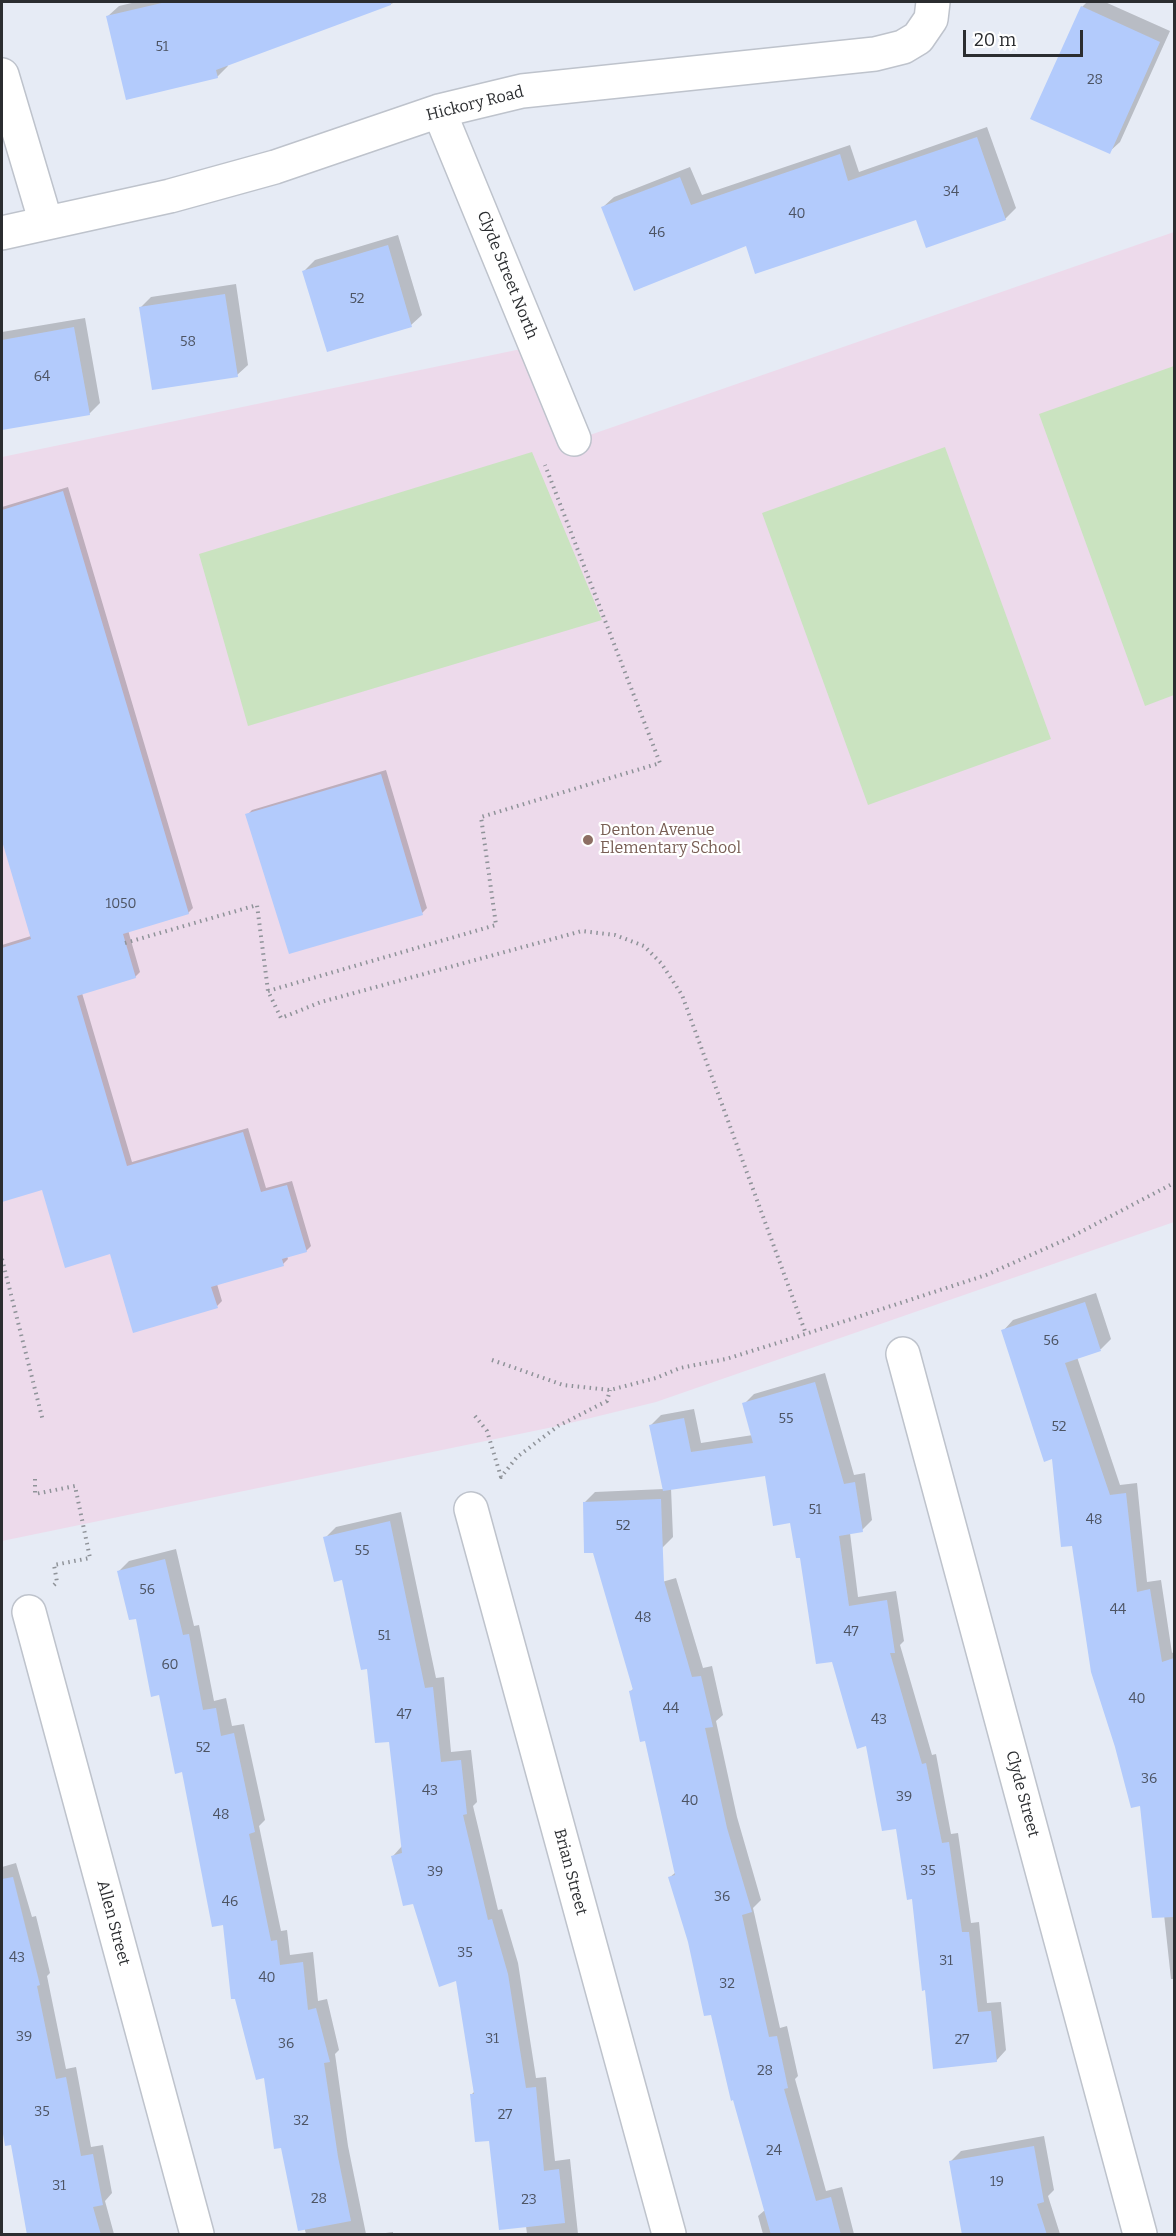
<!DOCTYPE html>
<html>
<head>
<meta charset="utf-8">
<style>
	body { margin:0 }
	#map { position:relative; width:1176px; height:2236px; overflow:hidden; background:#e6ebf5; font-family:Bitter,serif }
	canvas { display:block }
	.frame { position:absolute; inset:0; border:3px solid #2b2d30; pointer-events:none }
	.scale { position:absolute; left:963px; top:30px; width:120px; height:27px; box-sizing:border-box; border:3px solid #2b2d30; border-top:0; padding-left:8px; font-size:18px; line-height:21px; white-space:nowrap; color:#2b2d30; -webkit-text-stroke:4px #fff; paint-order:stroke }
</style>
</head>
<body>
<div id="map">
<canvas width="1176" height="2236"></canvas>
<div class="frame"></div>
<div class="scale">20 m</div>
</div>
<script>
const context = document.querySelector('canvas').getContext('2d');
context.lineJoin = 'round';
function fillPath(path, color) { context.fillStyle = color; context.fill(path, 'evenodd'); }
const poly = rows => new Path2D(rows.map(r => 'M' + r).join(''));
function trace(path, color, width, dash) { context.strokeStyle = color; context.lineWidth = width; context.lineCap = dash ? 'butt' : 'round'; context.setLineDash(dash || []); context.stroke(path); }
function write(font, color, halo, rows, align = 'center') {
  context.font = font + ' Bitter,serif'; context.lineWidth = 4.5; context.setLineDash([]); context.textBaseline = 'middle'; context.strokeStyle = halo; context.fillStyle = color; for (const [text, x, y, turn = 0] of rows) {
    context.save(); context.translate(x, y); context.rotate((+turn || 0) * Math.PI / 180); context.textAlign = isNaN(turn) ? turn : align; if (halo) context.strokeText(text, 0, 0); context.fillText(text, 0, 0); context.restore();
  }
}
fillPath(poly([
	[1174,232,1174,1222,656,1402,558,1426,2,1541,2,457,526,348,564,444]
]), '#eddaeb');
fillPath(poly([
	[1174,366,1174,695,1145,706,1039,414],
	[945,447,1051,739,868,805,762,513],
	[532,452,602,620,248,726,199,554]
]), '#cae3c0');
fillPath(poly([
	[136,2,396,2,227,64,228,66,217,77,108,16,119,6],
	[1087,2,1105,2,1170,31,1120,142,1109,152,1082,7],
	[987,127,1016,208,1005,219,917,218,747,244,603,207,614,197,690,167,702,195,850,145,859,172],
	[398,235,422,315,411,325,304,271,315,260],
	[236,284,248,365,237,375,140,308,151,297],
	[85,318,100,403,89,414,2,429,2,332],
	[68,487,193,908,188,913,128,930,140,972,135,977,82,993,132,1162,248,1128,266,1188,292,1181,311,1246,306,1251,287,1256,288,1259,283,1264,217,1284,222,1301,217,1306,111,1253,43,1188,4,1200,2,1191,2,945,31,936,2,836,2,507],
	[386,770,427,908,422,913,247,815,252,810],
	[1096,1293,1111,1339,1101,1349,1077,1357,1120,1485,1137,1483,1147,1582,1161,1580,1172,1653,1174,1652,1174,1979,1171,1979,1162,1896,1142,1804,1073,1544,1053,1457,1003,1331,1013,1320],
	[825,1373,854,1475,865,1473,872,1520,862,1530,850,1533,858,1597,896,1591,904,1641,900,1645,932,1755,936,1754,951,1834,958,1833,971,1923,979,1922,987,2003,1001,2002,1006,2050,996,2061,914,1897,898,1827,833,1660,792,1522,766,1474,671,1488,673,1537,662,1548,584,1503,595,1492,664,1489,651,1425,661,1415,694,1409,701,1443,753,1435,744,1404,754,1394],
	[401,1512,436,1678,444,1677,451,1752,471,1750,477,1802,473,1806,498,1910,502,1909,518,1963,536,2078,546,2077,555,2161,570,2159,578,2234,527,2234,526,2226,471,2095,475,2091,458,1980,414,1902,393,1856,402,1846,390,1740,343,1578,325,1538,336,1527],
	[176,1549,194,1626,199,1625,214,1701,226,1698,232,1726,244,1724,265,1820,259,1826,281,1931,287,1930,290,1955,313,1952,318,2001,327,1999,339,2050,335,2054,348,2146,366,2234,306,2234,183,1771,137,1617,119,1571,129,1561],
	[676,1578,703,1668,712,1666,723,1715,716,1721,737,1817,761,1900,753,1908,780,2028,787,2026,798,2076,795,2079,826,2191,842,2187,854,2234,763,2234,758,2216,765,2210,712,2013,670,1877,676,1872,647,1739,630,1692,634,1688,620,1594],
	[16,1863,32,1917,36,1916,50,1973,47,1976,66,2069,76,2067,91,2147,103,2145,112,2193,105,2201,114,2234,29,2234,12,2143,6,2144,2,2121,2,1867],
	[1044,2136,1054,2190,1048,2196,1060,2234,992,2234,951,2161,961,2151],
	[393,2232,393,2234,378,2234]
]), '#0003');
fillPath(poly([
	[166,2,391,2,391,5,216,70,218,78,126,100,106,16],
	[1081,6,1160,42,1110,154,1030,119],
	[977,137,1006,220,926,248,916,220,755,274,746,246,634,291,601,207,680,177,691,205,840,154,848,181],
	[388,245,412,327,327,352,302,271],
	[225,294,238,377,152,390,139,307],
	[74,327,90,415,2,430,2,340],
	[63,491,189,914,123,934,136,978,77,996,127,1166,243,1132,261,1192,287,1185,307,1252,282,1259,284,1266,211,1287,218,1308,133,1333,110,1254,65,1268,42,1190,2,1202,2,948,31,939,2,841,2,510],
	[381,774,423,915,289,954,245,814],
	[1085,1302,1101,1351,1065,1363,1110,1495,1126,1493,1137,1592,1150,1589,1162,1662,1174,1658,1174,1917,1152,1918,1140,1806,1131,1808,1115,1747,1091,1672,1072,1546,1061,1547,1052,1459,1044,1462,1001,1330],
	[815,1382,844,1484,855,1482,863,1532,839,1536,849,1606,887,1600,895,1653,890,1653,922,1764,926,1763,942,1843,949,1842,962,1932,969,1932,978,2012,991,2011,997,2062,933,2069,925,1990,922,1991,912,1899,907,1900,896,1829,882,1831,866,1746,857,1749,832,1662,816,1664,800,1558,796,1558,790,1523,773,1526,765,1476,663,1491,649,1425,684,1418,691,1452,753,1443,742,1403],
	[661,1499,664,1581,692,1677,701,1676,713,1727,705,1728,727,1828,752,1912,742,1915,769,2037,777,2036,788,2088,784,2089,816,2201,831,2197,841,2235,771,2235,733,2100,731,2101,711,2015,704,2016,688,1942,668,1877,675,1875,645,1741,640,1742,629,1691,633,1690,593,1553,584,1553,583,1502],
	[390,1521,425,1688,433,1687,441,1762,461,1760,467,1814,463,1815,488,1920,492,1919,508,1974,526,2088,536,2087,544,2171,559,2169,565,2223,499,2230,489,2141,475,2142,470,2094,474,2094,456,1981,439,1987,413,1904,403,1906,391,1856,402,1853,389,1742,375,1743,367,1669,361,1670,342,1580,334,1582,323,1537],
	[165,1559,183,1635,189,1634,203,1710,216,1708,221,1736,234,1733,255,1832,249,1834,271,1941,277,1940,280,1965,303,1962,308,2010,316,2008,330,2062,324,2063,338,2157,351,2221,298,2231,281,2148,274,2149,264,2078,256,2080,235,1999,231,1999,223,1925,212,1927,182,1772,175,1774,159,1695,151,1697,136,1619,129,1620,117,1571],
	[13,1877,40,1985,37,1986,56,2079,66,2077,81,2156,93,2154,103,2205,93,2207,101,2235,27,2235,11,2145,5,2146,2,2128,2,1879],
	[1034,2146,1044,2202,1037,2204,1047,2235,962,2235,949,2161]
]), '#b3cbfc');
const street = poly([
	[2,75,46,223],
	[439,111,574,439],
	[2,233,170,196,275,167,439,111,522,91,875,54,903,47,918,38,931,19,933,2],
	[903,1354,1140,2234],
	[471,1509,669,2234],
	[29,1612,197,2234]
]);
trace(street, '#bec3cc', 36);
trace(poly([
	[125,943,257,905,268,991,281,1018,321,1002,582,931,615,935,644,946,661,963,682,995,806,1334],
	[268,991,496,925,481,817,660,763,545,465],
	[2,1259,43,1421],
	[492,1360,563,1385,610,1390,656,1378,680,1368,726,1359,790,1339,986,1275,1069,1238,1174,1183],
	[475,1416,487,1431,501,1477,517,1457,558,1426,607,1401,610,1390],
	[35,1479,35,1494,75,1486,90,1558,54,1565,57,1582,54,1585]
]), '#8f9399', 4, [1.5, 4.5]);
trace(street, '#fff', 33);
for (const [x, y, r, color] of [
	[588,840,6,"#8d6e63"]
]) { const dot = new Path2D(); dot.arc(x, y, r, 0, 2 * Math.PI); context.fillStyle = color; context.fill(dot); trace(dot, '#fff', 2); }
write('14px', '#4d5463', null, [
	["51",162,47],
	["28",1095,80],
	["34",951,192],
	["40",797,214],
	["46",657,233],
	["52",357,299],
	["58",188,342],
	["64",42,377],
	["1050",121,904],
	["56",1051,1341],
	["55",786,1419],
	["52",1059,1427],
	["51",815,1510],
	["48",1094,1520],
	["52",623,1526],
	["55",362,1551],
	["56",147,1590],
	["44",1118,1610],
	["48",643,1618],
	["47",851,1632],
	["51",384,1636],
	["60",170,1665],
	["40",1137,1699],
	["44",671,1709],
	["47",404,1715],
	["43",879,1720],
	["52",203,1748],
	["36",1149,1779],
	["43",430,1791],
	["39",904,1797],
	["40",690,1801],
	["48",221,1815],
	["35",928,1871],
	["39",435,1872],
	["36",722,1897],
	["46",230,1902],
	["35",465,1953],
	["43",17,1958],
	["31",946,1961],
	["40",267,1978],
	["32",727,1984],
	["39",24,2037],
	["31",492,2039],
	["27",962,2040],
	["36",286,2044],
	["28",765,2071],
	["35",42,2112],
	["27",505,2115],
	["32",301,2121],
	["24",774,2151],
	["19",997,2182],
	["31",59,2186],
	["28",319,2199],
	["23",529,2200]
]);
write('16px', '#2b2d30', '#fff', [
	["Hickory Road",475,104,-14],
	["Clyde Street North",507,275,68],
	["Clyde Street",1022,1794,75],
	["Brian Street",570,1872,75],
	["Allen Street",113,1923,75]
]);
write('16px', '#785e54', '#fff', [
	["Denton Avenue",600,831],
	["Elementary School",600,849]
], 'left');
</script>
</body>
</html>
